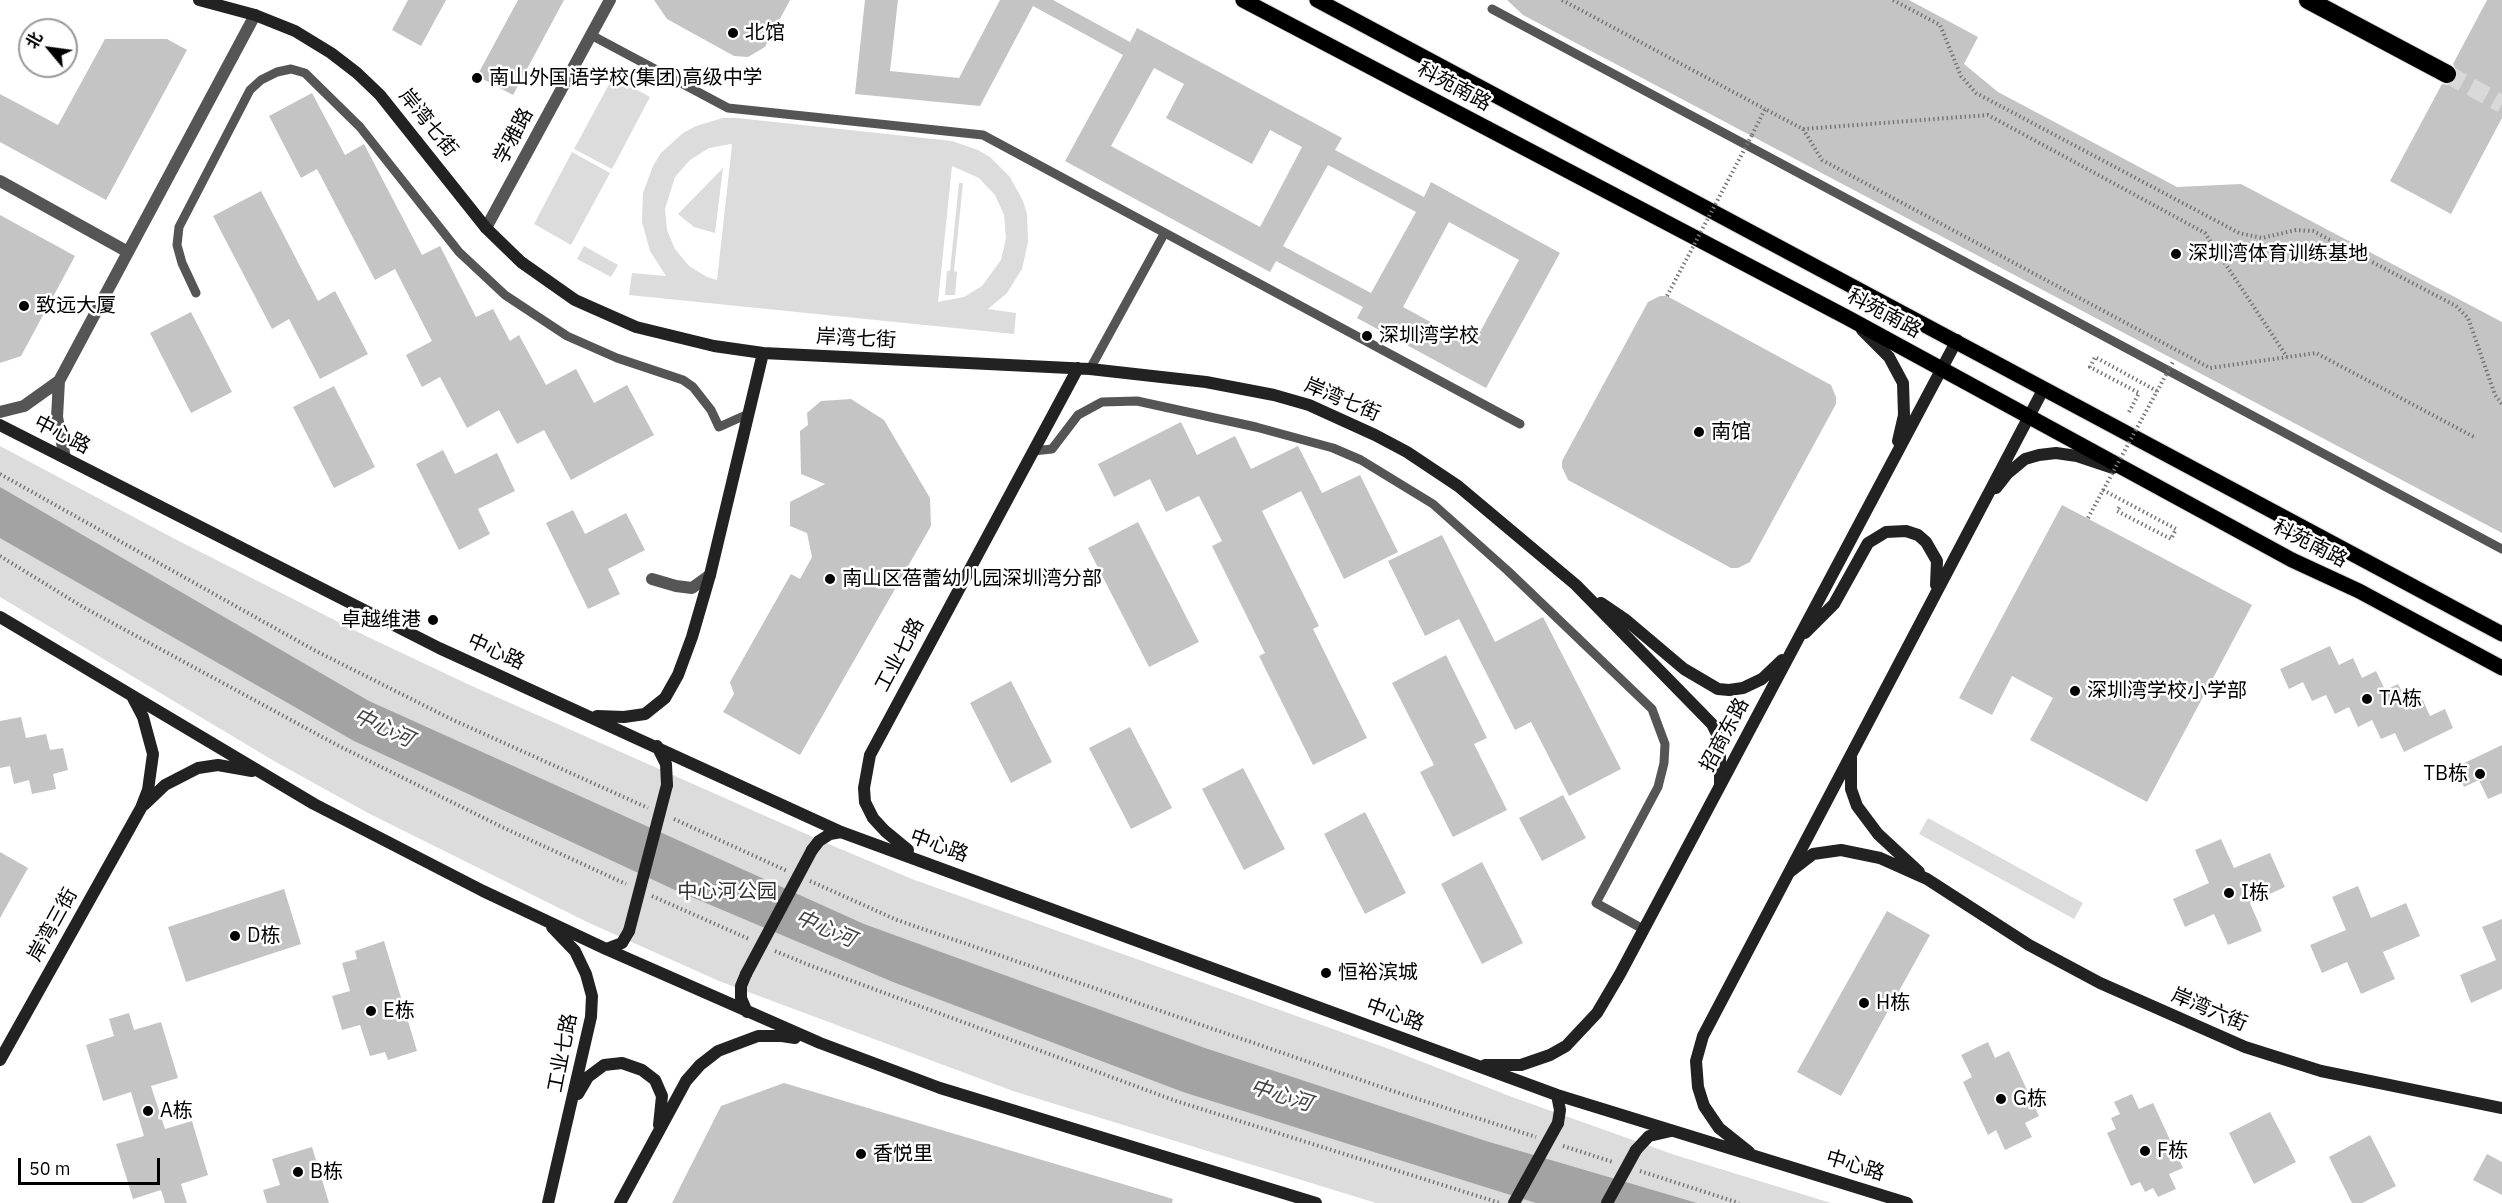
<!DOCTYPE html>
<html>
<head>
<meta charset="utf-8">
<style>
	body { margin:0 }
	#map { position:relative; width:2502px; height:1203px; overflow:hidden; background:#fff; font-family:"IBM Plex Sans","Noto Sans SC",sans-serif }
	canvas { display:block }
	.north { position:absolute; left:18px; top:18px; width:60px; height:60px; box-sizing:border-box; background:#fff; border:2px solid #999; border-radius:50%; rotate:299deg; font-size:16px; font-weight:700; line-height:24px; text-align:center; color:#000 }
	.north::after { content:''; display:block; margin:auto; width:21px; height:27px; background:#000; clip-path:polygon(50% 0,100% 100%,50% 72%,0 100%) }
	.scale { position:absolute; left:18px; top:1158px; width:142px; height:27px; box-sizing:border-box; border:3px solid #000; border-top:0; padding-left:8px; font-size:18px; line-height:21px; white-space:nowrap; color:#000; -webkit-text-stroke:4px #fff; paint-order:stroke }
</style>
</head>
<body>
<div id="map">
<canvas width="2502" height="1203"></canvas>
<div class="north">北</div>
<div class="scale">50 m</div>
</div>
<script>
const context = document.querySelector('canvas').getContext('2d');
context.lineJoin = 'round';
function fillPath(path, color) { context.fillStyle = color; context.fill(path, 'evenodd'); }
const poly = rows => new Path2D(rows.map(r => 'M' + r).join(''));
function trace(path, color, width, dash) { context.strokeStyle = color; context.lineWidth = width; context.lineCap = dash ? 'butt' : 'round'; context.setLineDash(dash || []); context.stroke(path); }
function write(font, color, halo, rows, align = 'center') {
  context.font = font + ' "IBM Plex Sans","Noto Sans SC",sans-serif'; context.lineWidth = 5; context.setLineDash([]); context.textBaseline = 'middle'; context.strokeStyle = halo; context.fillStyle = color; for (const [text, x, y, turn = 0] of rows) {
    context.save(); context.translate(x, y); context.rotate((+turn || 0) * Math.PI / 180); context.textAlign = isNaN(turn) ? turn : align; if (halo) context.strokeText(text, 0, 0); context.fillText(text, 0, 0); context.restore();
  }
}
fillPath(poly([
	[613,77,650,97,612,169,574,149],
	[723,118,737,118,952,141,978,150,990,157,1010,177,1023,201,1027,214,1028,242,1022,269,1007,293,988,309,1016,313,1014,334,629,295,632,273,666,276,650,251,642,222,643,193,653,166,661,153,683,133,696,126],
	[731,144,732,145,717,280,707,277,689,266,675,249,667,230,665,209,675,177,690,160,709,148],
	[952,166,979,178,995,195,1004,215,1006,238,1001,260,982,286,964,297,938,302],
	[572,152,610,173,571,245,534,224],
	[723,168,715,233,694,227,678,214],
	[959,183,963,183,954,271,957,272,955,295,945,295,947,271,950,271],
	[584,246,618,265,611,277,577,259],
	[0,446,175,539,368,637,474,687,831,845,912,879,1392,1050,1512,1097,1675,1155,1831,1203,1376,1203,1013,1091,719,981,587,922,368,813,274,761,0,597],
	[1928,818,2083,903,2074,919,1919,834]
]), '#dcdcdc');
fillPath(poly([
	[0,487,369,701,864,924,1205,1048,1486,1141,1697,1203,1536,1203,1183,1092,893,982,675,890,354,741,0,538]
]), '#a3a3a3');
fillPath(poly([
	[408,0,446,0,421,46,392,30],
	[518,0,564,0,513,95,477,76],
	[654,0,790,0,765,47,748,57,734,56,667,19],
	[865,0,898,0,890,71,959,78,1000,0,1053,0,1130,42,1137,28,1342,138,1335,150,1424,197,1431,182,1560,253,1486,388,1357,318,1363,307,1276,261,1270,272,1065,161,1123,55,1033,6,980,106,855,94],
	[1154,68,1184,84,1166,118,1252,164,1270,130,1302,147,1260,227,1111,146],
	[1328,165,1416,212,1371,293,1283,246],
	[1449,222,1519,260,1473,345,1403,307],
	[1507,0,1909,0,1978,37,1964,64,1998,92,2177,187,2241,184,2502,322,2502,533,1523,15],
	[2487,0,2502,0,2502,118,2451,214,2390,181,2442,84,2448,85,2457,80,2458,73,2453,64],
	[105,39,167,39,187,50,106,200,0,142,0,94,58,125],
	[312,93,345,155,364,144,422,255,440,246,476,317,493,309,510,341,519,335,546,385,576,369,594,403,627,385,654,435,571,480,544,430,517,444,499,410,467,428,440,377,422,387,406,355,432,341,395,269,375,280,317,169,301,178,269,116],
	[261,191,318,301,335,291,368,354,320,379,289,319,272,329,213,216],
	[0,215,75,256,21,356,0,363],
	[1660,296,1667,296,1831,385,1836,397,1836,404,1750,562,1738,568,1731,568,1568,480,1562,467,1562,461,1648,302],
	[191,312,232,392,191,413,150,333],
	[334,386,375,467,334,488,293,407],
	[851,399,884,420,930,498,931,526,800,755,723,712,734,694,730,682,791,574,800,579,812,557,807,533,790,526,790,502,825,484,801,474,800,431,808,425,807,413,821,401],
	[1181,422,1197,455,1235,436,1251,469,1298,446,1322,493,1360,475,1398,552,1344,579,1301,491,1262,511,1319,626,1313,629,1367,738,1313,765,1259,656,1265,653,1212,546,1222,541,1199,496,1166,512,1150,479,1114,497,1098,464],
	[443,450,455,474,497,453,515,491,478,509,490,534,459,550,416,464],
	[2062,505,2252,605,2147,802,2030,740,2053,698,2012,676,1992,715,1959,698],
	[573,510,585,534,626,513,645,550,608,569,620,594,588,609,546,523],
	[1138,522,1199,642,1149,667,1088,548],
	[1442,535,1495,642,1543,617,1621,769,1569,796,1531,722,1515,730,1459,619,1425,636,1388,561],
	[2330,646,2339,665,2353,658,2362,678,2376,671,2385,690,2398,684,2408,703,2421,696,2430,716,2445,709,2453,728,2404,752,2395,733,2381,739,2372,720,2358,727,2349,707,2335,714,2326,695,2312,701,2303,682,2289,689,2280,669],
	[1446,655,1487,738,1474,744,1507,810,1453,837,1420,772,1434,765,1392,683],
	[1011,681,1052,762,1011,783,970,703],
	[21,717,26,738,46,734,50,750,63,748,68,770,53,774,56,789,32,794,29,780,14,784,10,766,0,768,0,721],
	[1130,727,1172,808,1131,829,1089,748],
	[2502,745,2502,793,2488,799,2479,780,2464,787,2456,767],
	[1243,768,1285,849,1244,870,1202,789],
	[1563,795,1586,838,1542,861,1519,818],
	[1365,812,1406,893,1365,914,1324,834],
	[2221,839,2234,868,2270,853,2285,887,2250,903,2262,931,2228,945,2214,914,2185,927,2173,899,2209,883,2195,850],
	[0,852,28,868,0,918],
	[1482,862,1523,943,1482,964,1441,884],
	[2358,886,2371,918,2406,903,2420,936,2383,952,2395,979,2361,994,2347,962,2322,973,2310,945,2346,930,2332,897],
	[284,889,301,944,186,982,168,927],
	[1887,911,1930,935,1841,1096,1797,1072],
	[2502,919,2502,989,2471,1003,2460,975,2496,960,2482,927],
	[384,941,417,1051,388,1060,385,1052,370,1056,360,1025,342,1030,332,996,350,991,342,963,357,959,355,951],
	[129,1013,134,1030,161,1022,178,1078,151,1086,165,1129,192,1121,208,1175,181,1184,187,1203,165,1203,161,1190,133,1199,116,1144,144,1136,131,1092,103,1101,86,1045,114,1036,109,1019],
	[1988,1042,1995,1058,2009,1051,2039,1116,2025,1123,2032,1137,2005,1150,1996,1130,1988,1135,1963,1082,1972,1077,1961,1055],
	[784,1083,1173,1199,1172,1203,672,1203,721,1106],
	[2132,1094,2139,1109,2153,1103,2183,1168,2169,1174,2176,1189,2158,1197,2153,1188,2145,1192,2140,1182,2131,1186,2107,1133,2116,1129,2111,1118,2120,1114,2114,1102],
	[2270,1112,2296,1162,2254,1184,2229,1133],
	[2370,1135,2396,1186,2362,1203,2352,1203,2329,1157],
	[312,1147,329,1203,267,1203,263,1190,280,1185,272,1159],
	[2487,1154,2502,1162,2502,1195,2473,1180]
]), '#c4c4c4');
trace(poly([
	[2447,74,2502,104]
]), '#d9d9d9', 18, [18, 9]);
const primary = poly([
	[1243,0,1848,318,2292,560,2359,591,2502,668],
	[1317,0,2502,634]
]);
const highway = poly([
	[2308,0,2447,74]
]);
trace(primary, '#dbdbdb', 17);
trace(highway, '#dbdbdb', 20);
trace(poly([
	[1562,0,1765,109],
	[1893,0,1940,25,1961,76,1976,93,2239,233,2262,238,2296,230,2313,231,2456,306,2468,318,2495,395,2502,404],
	[1803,129,1988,115,2205,233,2287,357],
	[1752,135,1765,109,1803,129,1822,160,2210,368,2316,353,2474,437],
	[2129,412,2139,393,2090,367,2095,357,2157,391],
	[0,474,314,650,451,719,648,808],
	[2103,490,2176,529,2171,539,2117,511,2121,505],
	[0,556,83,607,337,745,502,827,626,884],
	[674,819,787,871],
	[810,881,897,920,1390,1090,1536,1137],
	[652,896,749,939],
	[775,951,809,965,1176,1101,1500,1203],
	[1563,1146,1613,1162],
	[1640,1171,1739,1203]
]), '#777', 4, [1.5, 3]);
trace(poly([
	[1492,9,2502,549],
	[591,35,728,108,983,135,1520,424],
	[196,293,182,263,177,245,179,227,250,90,261,80,277,72,291,69,305,73,360,127,459,252,505,295,567,336,617,358,683,380,693,387,711,410,719,427,748,414],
	[1090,369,1164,234],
	[1033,451,1052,449,1078,415,1102,402,1137,401,1256,427,1333,448,1361,460,1433,504,1508,571,1652,709,1665,744,1664,763,1658,787,1596,903,1643,929]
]), '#555', 9);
trace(poly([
	[0,181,128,252],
	[486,228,610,0],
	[0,412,24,406,59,381],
	[65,458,57,417,59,381,255,15],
	[652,579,676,586,692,588,710,575]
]), '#555', 12);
trace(poly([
	[199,0,255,15,295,31,331,53,357,73,380,95,486,228,521,262,575,300,636,327,714,346,763,353,1090,369,1206,382,1274,395,1309,405,1375,435,1407,452,1458,486,1576,585,1712,724,1720,740,1720,785],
	[1862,330,1889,357,1903,383,1904,415,1898,441],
	[0,425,439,648,841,832,1557,1095,1907,1203],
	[1996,488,2007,474,2025,459,2039,455,2056,453,2077,456,2113,468],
	[1601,603,1626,620,1684,669,1718,689,1729,690,1743,688,1762,679,1782,660],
	[0,617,314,804,483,891,606,949,820,1043,940,1088,1316,1203],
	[1805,633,1834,604,1868,543,1886,532,1906,531,1918,535,1926,542,1937,561,1936,585],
	[597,716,624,717,645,714,665,698,678,675,692,637,710,575,763,353],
	[657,746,666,764,667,785],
	[1851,757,1851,789,1857,806,1878,834,1919,872],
	[144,805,165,785,198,768,218,765,252,771],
	[812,850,819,841,830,834,841,832],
	[908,850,885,831,873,818,865,802,864,788,870,755,1078,368],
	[1791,871,1813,854,1841,850,1880,858,1927,879,2029,945,2100,983,2245,1047,2321,1071,2502,1108],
	[606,949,622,943,629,931],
	[746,974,741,986,741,998,747,1012],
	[0,1060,141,808,148,790,153,754,143,717,132,696],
	[1485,1065,1521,1065,1550,1055,1566,1046,1597,1013,1620,974,1957,340],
	[578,1094,588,1077,604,1065,622,1063,642,1070,655,1080,662,1096,659,1125],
	[1557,1095,1560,1110,1558,1123],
	[1636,1150,1649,1136,1671,1131],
	[1749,1152,1719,1128,1704,1106,1698,1087,1696,1061,1703,1036,2044,388],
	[548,1203,591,1017,592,996,586,974,575,951,552,927],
	[620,1203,686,1081,700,1065,718,1051,758,1036,782,1036,795,1038]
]), '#222', 12);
trace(primary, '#000', 15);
trace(highway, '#000', 18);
trace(poly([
	[1667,296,1752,135],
	[2088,518,2174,360]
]), '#777', 4, [1.5, 3]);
trace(poly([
	[629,931,667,785],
	[746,974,812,850],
	[1514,1203,1558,1123],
	[1607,1203,1636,1150]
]), '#222', 12);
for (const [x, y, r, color] of [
	[733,33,6,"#000"],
	[477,78,6,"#000"],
	[2176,254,6,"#000"],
	[24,306,6,"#000"],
	[1367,336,6,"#000"],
	[1699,432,6,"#000"],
	[830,579,6,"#000"],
	[433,620,6,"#000"],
	[2075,691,6,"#000"],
	[2367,699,6,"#000"],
	[2480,774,6,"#000"],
	[2229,893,6,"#000"],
	[235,936,6,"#000"],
	[1326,973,6,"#000"],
	[1864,1003,6,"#000"],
	[371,1011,6,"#000"],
	[2001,1099,6,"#000"],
	[148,1111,6,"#000"],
	[2145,1151,6,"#000"],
	[861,1154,6,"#000"],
	[298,1172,6,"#000"]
]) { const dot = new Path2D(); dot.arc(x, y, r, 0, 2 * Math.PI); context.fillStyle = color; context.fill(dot); trace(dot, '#fff', 2); }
write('20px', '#000', '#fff', [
	["北馆",745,33],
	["南山外国语学校(集团)高级中学",489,78],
	["深圳湾体育训练基地",2188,254],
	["致远大厦",36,306],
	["深圳湾学校",1379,336],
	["南馆",1711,432],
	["南山区蓓蕾幼儿园深圳湾分部",842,579],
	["卓越维港",421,620,"right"],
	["深圳湾学校小学部",2087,691],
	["TA栋",2379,699],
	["TB栋",2468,774,"right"],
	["I栋",2241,893],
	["D栋",247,936],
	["恒裕滨城",1338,973],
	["H栋",1876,1003],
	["E栋",383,1011],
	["G栋",2013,1099],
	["A栋",160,1111],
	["F栋",2157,1151],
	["香悦里",873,1154],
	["B栋",310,1172]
], 'left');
write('20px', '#000', '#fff', [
	["科苑南路",1454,87,28],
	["岸湾七街",428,123,51],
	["学雅路",514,136,-62],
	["科苑南路",1884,314,28],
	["岸湾七街",856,339,3],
	["岸湾七街",1342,400,23],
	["中心路",62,435,27],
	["科苑南路",2310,544,27],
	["中心路",496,652,24],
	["工业七路",900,655,-62],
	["招商东路",1725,735,-62],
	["中心路",939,846,20],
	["岸湾三街",53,925,-61],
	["岸湾六街",2209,1010,23],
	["中心路",1395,1015,20],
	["工业七路",563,1053,-79],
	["中心路",1855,1166,17]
]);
write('20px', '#333', '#fff', [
	["中心河公园",727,892]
]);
write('italic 21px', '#444', '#fff', [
	["中心河",383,728,25],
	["中心河",825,929,23],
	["中心河",1281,1096,17]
]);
</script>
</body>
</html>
